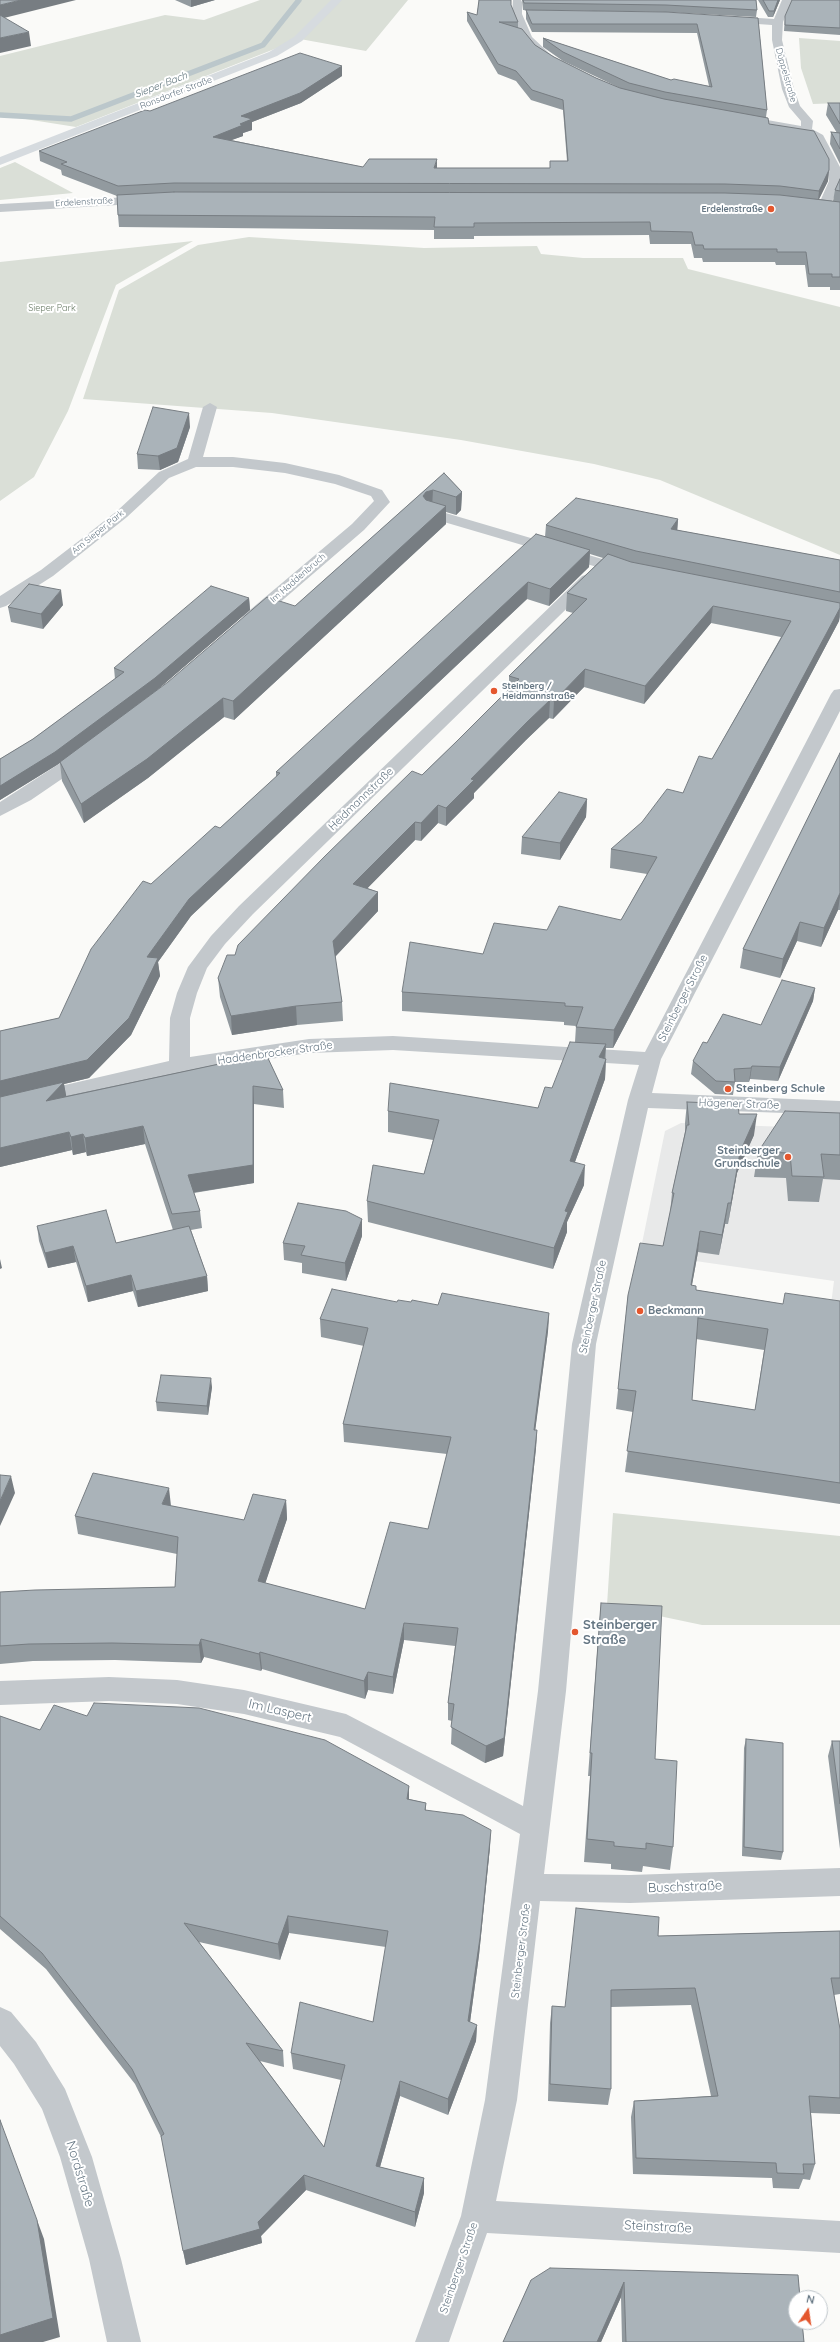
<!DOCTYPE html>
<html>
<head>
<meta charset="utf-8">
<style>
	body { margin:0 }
	#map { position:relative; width:840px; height:2342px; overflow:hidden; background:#fafaf8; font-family:Quicksand,sans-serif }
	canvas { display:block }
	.north { position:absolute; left:788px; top:2290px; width:40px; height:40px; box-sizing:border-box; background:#fff; border:1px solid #c1c8cd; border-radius:50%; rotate:13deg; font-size:11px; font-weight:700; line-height:16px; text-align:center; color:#657683 }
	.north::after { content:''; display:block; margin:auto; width:14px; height:18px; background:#e4572e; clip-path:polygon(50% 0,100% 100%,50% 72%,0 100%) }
</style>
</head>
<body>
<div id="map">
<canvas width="840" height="2342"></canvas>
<div class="north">N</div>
</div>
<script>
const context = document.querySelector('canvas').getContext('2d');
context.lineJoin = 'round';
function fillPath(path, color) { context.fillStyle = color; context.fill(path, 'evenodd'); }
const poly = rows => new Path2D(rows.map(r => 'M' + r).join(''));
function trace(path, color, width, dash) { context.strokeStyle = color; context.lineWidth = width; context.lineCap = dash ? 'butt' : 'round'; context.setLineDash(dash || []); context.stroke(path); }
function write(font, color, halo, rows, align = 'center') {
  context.font = font + ' Quicksand,sans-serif'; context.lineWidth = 4; context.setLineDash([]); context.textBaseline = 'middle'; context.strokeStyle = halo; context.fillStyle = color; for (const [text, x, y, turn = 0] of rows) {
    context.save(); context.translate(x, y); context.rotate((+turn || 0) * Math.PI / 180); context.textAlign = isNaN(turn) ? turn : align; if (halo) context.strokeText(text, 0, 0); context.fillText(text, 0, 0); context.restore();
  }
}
fillPath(poly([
	[681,1123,840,1129,840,1416,824,1359,834,1281,640,1253,665,1131]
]), '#e8e9e9');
fillPath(poly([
	[260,0,408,0,366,51,300,39,76,127,0,115,0,56,165,15,204,20],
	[799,38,840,41,840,103,813,104,801,68],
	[15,162,73,193,0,200,0,168],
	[249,237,424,248,537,246,541,254,583,258,683,258,688,269,840,307,840,555,660,480,594,464,461,440,272,413,83,399,119,290,198,245],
	[193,241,116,285,68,411,34,477,0,501,0,262],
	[613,1513,840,1536,840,1625,702,1625,607,1605]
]), '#dadfd7');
trace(poly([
	[0,115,71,119,263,45,299,0]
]), '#bbc7cb', 5.5);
fillPath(poly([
	[513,0,521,0,522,2,522,14,532,37,550,54,550,58,542,58,522,38,512,14,513,0],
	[782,0,792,0,783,22,782,40,794,89,800,106,813,121,812,129,823,135,840,167,840,184,830,206,824,210,818,206,829,181,829,169,814,140,802,133,739,121,733,118,739,115,801,126,801,121,789,107,782,89,772,40,772,25,729,22,724,19,729,16,774,19,782,0],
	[147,196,151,197,153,200,151,203,0,212,0,204,147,196],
	[210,403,217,407,203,457,233,457,285,463,339,475,382,490,390,502,364,530,256,623,250,624,244,623,242,619,244,615,352,524,374,501,371,496,335,484,285,473,233,467,196,467,169,478,127,517,53,576,6,606,0,608,0,596,41,570,80,540,117,511,159,472,188,459,203,407,210,403],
	[432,509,609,561,611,564,609,567,597,567,427,517,424,514,427,511,432,509],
	[588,574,594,576,596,579,594,582,253,914,225,944,207,968,197,993,190,1018,190,1057,309,1039,393,1036,645,1052,831,694,834,690,840,689,840,711,661,1059,652,1093,840,1101,840,1115,648,1108,596,1344,566,1691,544,1874,630,1875,840,1868,840,1896,630,1903,540,1901,517,2100,496,2201,840,2221,840,2253,487,2233,449,2342,415,2342,461,2216,485,2100,520,1834,340,1737,244,1714,177,1704,109,1701,0,1705,0,1681,109,1677,177,1680,244,1690,346,1714,523,1806,538,1691,572,1344,628,1100,639,1065,393,1050,309,1053,179,1073,0,1114,0,1100,169,1061,170,1018,177,993,188,967,211,936,239,906,582,576,588,574],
	[85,750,91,751,94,755,91,759,31,800,0,816,0,802,79,751,85,750]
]), '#c3c8cc');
fillPath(poly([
	[0,2007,11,2012,36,2042,65,2089,92,2157,121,2259,141,2342,107,2342,89,2259,60,2157,42,2109,14,2064,0,2046,0,2007]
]), '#c3c8cc');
fillPath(poly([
	[331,0,342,0,302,41,277,56,0,165,0,157,269,52,294,37,331,0]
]), '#d6dbdf');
fillPath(poly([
	[175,0,215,0,191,7],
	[479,0,511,0,511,5,518,22,518,28,535,45,554,57,596,78,622,89,563,61,543,47,543,38,671,80,709,86,697,33,532,32,526,19,526,10,758,18,767,110,766,117,769,124,829,170,828,181,819,199,833,201,835,190,840,179,840,290,830,290,830,287,808,287,805,265,776,265,775,262,703,262,702,258,694,258,691,244,650,244,649,235,474,236,474,239,434,239,434,230,119,227,118,215,117,196,62,175,61,170,40,161,39,151,150,111,342,76,301,103,252,122,252,130,243,133,243,136,231,140,363,167,437,168,550,168,550,161,567,161,563,110,531,100,516,81,498,74,467,21,467,12,477,15],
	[522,0,756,0,757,10,756,17,665,12,523,10],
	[758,0,780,0,773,17,768,17],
	[840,0,840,35,784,31,785,16],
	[828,103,840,103,840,164,830,144,831,132,837,133,826,115],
	[190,427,178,462,160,470,138,469,137,454],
	[444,473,462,492,461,510,456,515,446,512,446,524,234,720,224,717,148,778,84,823,62,781,60,763,0,800,0,759,33,739,115,679,114,668,249,598,250,610,156,691,132,709,295,606],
	[678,519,677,530,840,560,840,617,839,621,613,1048,606,1048,605,1079,575,1162,584,1185,567,1222,567,1232,553,1269,368,1222,367,1201,424,1174,433,1140,388,1132,388,1111,538,1108,552,1088,575,1042,576,1026,564,1025,564,1022,402,1011,402,992,483,954,547,930,621,920,647,874,610,868,611,849,683,793,712,759,781,637,711,623,644,704,584,687,553,719,549,718,526,740,474,793,474,798,446,826,438,823,421,841,415,840,367,888,378,892,378,911,335,957,342,1002,343,1021,297,1025,232,1035,220,997,218,978,235,955,457,741,509,690,509,676,573,613,566,611,567,593,603,558,590,554,589,567,549,606,527,599,191,916,158,962,160,976,131,1035,89,1078,64,1084,66,1096,266,1054,283,1090,284,1108,254,1104,254,1183,194,1193,200,1211,202,1228,191,1230,207,1276,208,1291,138,1307,133,1291,88,1302,76,1262,48,1268,39,1241,37,1226,116,1243,173,1230,145,1144,87,1156,86,1152,73,1155,72,1150,0,1167,0,1031,59,1018,151,884,220,828,276,777,276,772,545,537,546,525],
	[63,605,43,629,11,622,8,607],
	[840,753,840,910,838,910,821,947,797,941,780,978,740,968,743,949],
	[587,799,586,817,560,860,521,854,522,837],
	[815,988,813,1001,778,1081,750,1079,749,1082,735,1082,733,1095,715,1094,691,1074,693,1061,707,1043,761,1025],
	[687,1102,739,1114,754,1135,737,1173,728,1224,725,1224,719,1255,698,1252,692,1285,696,1290,783,1304,840,1301,840,1504,625,1472,633,1412,616,1409,628,1295,663,1246,670,1213,672,1193,685,1132,685,1123],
	[696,1339,764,1350,755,1410,692,1400],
	[840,1113,840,1180,823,1179,819,1202,788,1201,786,1178,754,1177,758,1152],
	[362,1219,362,1236,346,1281,302,1273,302,1263,284,1260,283,1243],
	[397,1302,411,1302,438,1305,549,1313,548,1331,535,1430,537,1430,536,1448,503,1756,485,1763,451,1744,452,1721,448,1720,448,1703,455,1646,404,1640,393,1694,368,1690,365,1699,262,1669,261,1671,204,1657,201,1663,115,1660,33,1661,0,1664,0,1592,175,1587,177,1554,78,1534,75,1516,171,1506,244,1520,286,1500,287,1519,265,1583,365,1609,428,1529,447,1454,344,1442,343,1424,364,1346,321,1337,320,1319],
	[212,1387,208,1415,157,1411,156,1402],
	[601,1603,655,1759,673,1847,670,1870,643,1866,642,1872,611,1869,611,1864,584,1862,590,1776,588,1776,599,1627],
	[0,1716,40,1730,87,1716,409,1786,409,1799,426,1803,426,1810,490,1847,479,1955,470,2022,477,2025,476,2041,448,2115,400,2096,380,2167,424,2178,424,2193,415,2227,306,2190,261,2236,262,2243,186,2265,162,2139,135,2084,46,1969,0,1929],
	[289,1933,386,1947,373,2022,291,2053,293,2069,341,2080,324,2147,260,2061,284,2067,283,2051,199,1942,280,1960],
	[746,1739,783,1852,781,1860,742,1856,744,1748],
	[832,1741,840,1741,840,1849,828,1756],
	[840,1931,840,1994,834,1995,840,2029,840,2114,811,2113,815,2164,810,2180,803,2179,799,2189,773,2188,772,2178,633,2174,631,2117,634,2101,711,2096,691,2005,611,2007,611,2089,608,2105,548,2101,550,2023,552,2006,565,2007,658,1936],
	[798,2275,804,2342,622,2342,621,2297,601,2342,503,2342,531,2280]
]), '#929a9f');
fillPath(poly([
	[21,0,76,0,0,19,0,5],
	[191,0,215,0,191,7],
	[778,0,780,0,773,17,774,11],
	[29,32,31,46,0,53,0,38],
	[342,66,342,76,301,103,252,122,252,130,243,133,243,136,213,147,213,137,241,116],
	[437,159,437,170,434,168],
	[829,170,828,181,818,201,819,191],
	[189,413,190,427,178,462,160,470,158,456],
	[433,490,432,508,423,496,426,492],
	[462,492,461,510,456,515,456,497],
	[446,506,446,524,234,720,233,701],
	[678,519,677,535,671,529],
	[590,550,589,567,549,606,550,589],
	[528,582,527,599,191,916,158,962,160,976,131,1035,89,1078,64,1084,67,1100,49,1119,0,1100,0,1081,147,957,189,899],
	[61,590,63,605,43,629,41,614],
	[249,598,250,610,156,691,57,765,0,800,0,786],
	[713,606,711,623,644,704,645,686],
	[840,608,839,621,613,1048,614,1030],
	[585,669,584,687,553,719,554,701],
	[223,698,224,717,148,778,84,823,81,804],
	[550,700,549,718,526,740,474,793,474,798,446,826,446,808,471,779,527,722],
	[587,799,586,817,560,860,560,843],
	[438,805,438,823,421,841,421,823],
	[415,822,415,840,354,902,353,884],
	[378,892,378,911,333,959,333,941],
	[840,893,840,897,838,910,821,947,824,928],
	[800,922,797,941,780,978,783,959],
	[815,988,813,1001,778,1081,780,1067],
	[296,1006,297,1025,232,1035,231,1016],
	[606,1044,604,1064,606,1059,605,1079,568,1181,570,1161,599,1057],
	[752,1066,750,1079,749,1082,751,1068],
	[253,1086,254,1104,254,1183,190,1193,188,1175],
	[757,1114,754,1135,737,1173,728,1224,731,1203,740,1152],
	[143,1126,145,1144,87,1156,85,1138],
	[69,1132,72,1150,0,1167,0,1148],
	[83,1134,86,1152,73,1155,71,1137],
	[585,1165,584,1185,567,1222,567,1232,553,1269,554,1248,565,1211],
	[728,1203,725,1224,719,1255,722,1235],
	[362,1219,362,1236,346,1281,345,1263],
	[700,1231,698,1252,688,1306,691,1285],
	[73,1246,76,1262,48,1268,45,1253],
	[0,1259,2,1268,0,1269],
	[131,1275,133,1291,88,1302,86,1286],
	[207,1276,208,1291,138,1307,136,1291],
	[549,1313,548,1331,533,1448,534,1430],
	[211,1378,212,1387,208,1415,207,1406],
	[537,1430,536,1448,503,1756,485,1763,486,1746],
	[11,1476,15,1493,0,1526,0,1501],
	[169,1488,171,1506,164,1522,162,1504],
	[286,1500,287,1519,260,1599,258,1581],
	[404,1623,404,1640,393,1694,393,1677],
	[201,1639,204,1657,201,1663,199,1645],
	[260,1652,262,1669,261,1671,259,1654],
	[368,1672,368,1690,365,1699,364,1681],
	[409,1786,409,1803,407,1799],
	[491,1830,490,1847,479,1955,468,2037,468,2021],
	[288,1916,289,1933,280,1960,278,1944],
	[477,2025,476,2041,448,2115,448,2099],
	[400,2081,400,2096,376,2181,376,2166],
	[304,2175,306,2190,261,2236,262,2243,186,2265,183,2251,258,2222],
	[424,2178,424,2193,415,2227,415,2212],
	[37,2220,44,2239,60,2337,43,2342,0,2342,0,2335],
	[624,2282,621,2297,601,2342,597,2342]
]), '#777d82');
const building = poly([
	[0,0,21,0,0,5,0,0],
	[479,0,511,0,511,5,518,22,499,22,522,29,535,45,554,57,596,78,620,88,664,99,768,118,769,124,814,131,829,159,829,170,819,191,780,186,725,184,174,183,118,186,61,164,67,162,39,151,145,110,150,111,300,53,342,66,300,93,241,116,252,119,240,124,243,125,213,137,363,167,369,159,437,159,434,168,550,168,550,161,568,161,563,100,532,90,516,71,498,64,467,12,477,15,479,0],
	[523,0,756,0,757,10,666,5,524,3,523,0],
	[763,0,778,0,774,11,769,11,763,0],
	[792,0,840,0,840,28,785,25,785,16,792,0],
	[526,10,666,12,758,18,767,110,665,92,629,83,563,52,543,38,671,80,674,79,712,87,697,24,532,24,526,10],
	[0,15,29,32,0,38,0,15],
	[828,103,840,103,840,124,828,103],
	[831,132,840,133,840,149,831,132],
	[840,179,840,191,835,190,840,179],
	[174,192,725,193,780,195,840,202,840,277,832,277,832,274,809,274,806,252,777,252,777,249,704,249,703,245,695,245,692,232,651,231,650,222,474,223,474,227,434,227,435,217,118,215,117,195,174,192],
	[153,407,189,413,177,448,158,456,137,454,153,407],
	[444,473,462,492,456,497,433,490,426,492,423,496,426,500,446,506,233,701,223,698,147,759,81,804,60,762,168,682,267,597,295,606,444,473],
	[576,498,678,519,671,529,840,560,840,592,636,551,546,525,576,498],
	[536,534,590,550,550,589,528,582,189,899,147,957,158,958,129,1018,87,1060,0,1081,0,1031,59,1018,91,949,143,881,151,884,215,826,220,828,280,773,276,772,536,534],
	[608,554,631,562,840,603,840,608,614,1030,576,1027,583,1007,565,1006,565,1003,402,992,410,942,483,954,494,923,547,930,559,906,621,920,657,857,611,849,642,822,667,789,683,793,699,756,712,759,791,621,713,606,645,686,585,669,554,701,550,700,527,722,471,779,474,780,446,808,438,805,421,823,415,822,353,884,378,892,333,941,342,1002,296,1006,231,1016,218,978,227,955,235,955,238,945,325,856,412,771,422,775,457,741,519,679,509,676,587,599,567,593,608,554],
	[29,584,61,590,41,614,8,607,29,584],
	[211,586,249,598,155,678,55,752,0,786,0,759,33,739,124,672,114,668,211,586],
	[840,753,840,893,824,928,800,922,783,959,743,949,840,753],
	[559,792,587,799,560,843,522,837,559,792],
	[782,980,815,988,780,1067,752,1066,751,1068,734,1069,735,1082,716,1081,693,1061,703,1042,707,1043,723,1014,761,1025,782,980],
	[570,1042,606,1044,599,1057,606,1059,570,1161,585,1165,565,1211,568,1212,554,1248,367,1201,373,1165,424,1174,439,1120,388,1111,390,1083,538,1108,545,1087,552,1088,570,1042],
	[266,1054,283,1090,253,1086,253,1165,188,1175,200,1211,172,1214,143,1126,85,1138,83,1134,71,1137,69,1132,0,1148,0,1097,64,1082,46,1101,266,1054],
	[687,1102,738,1104,739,1114,757,1114,740,1152,731,1203,728,1203,722,1235,700,1231,691,1285,696,1286,696,1290,783,1304,785,1293,840,1301,840,1483,627,1451,636,1391,618,1389,628,1295,640,1243,663,1246,674,1193,672,1193,687,1125,689,1125,687,1102],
	[698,1318,768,1329,755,1410,692,1400,698,1318],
	[785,1111,840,1113,840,1155,821,1154,824,1177,792,1176,790,1153,758,1152,785,1111],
	[298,1203,346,1211,362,1219,345,1263,301,1255,305,1246,283,1243,298,1203],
	[106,1210,116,1243,189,1226,207,1276,136,1291,131,1275,86,1286,73,1246,45,1253,37,1226,106,1210],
	[332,1289,397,1302,398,1300,411,1302,412,1300,438,1305,442,1293,549,1313,534,1430,537,1430,504,1738,486,1746,451,1727,454,1704,448,1703,458,1628,404,1623,393,1677,368,1672,364,1681,260,1652,259,1654,201,1639,199,1645,112,1643,29,1644,0,1646,0,1592,35,1590,175,1587,178,1537,75,1516,93,1473,169,1488,162,1504,244,1520,253,1494,286,1500,258,1581,365,1609,390,1522,428,1529,451,1437,343,1424,368,1328,320,1319,332,1289],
	[161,1375,211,1378,207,1406,156,1402,161,1375],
	[0,1475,11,1476,0,1501,0,1475],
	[601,1603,662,1606,655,1759,677,1761,673,1847,646,1843,646,1849,614,1846,614,1842,587,1839,592,1753,590,1753,601,1603],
	[94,1703,199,1708,325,1740,409,1786,407,1799,426,1803,425,1810,463,1815,491,1830,480,1938,468,2021,477,2025,448,2099,400,2081,376,2166,424,2178,415,2212,304,2175,258,2222,260,2229,183,2251,161,2136,164,2134,132,2069,42,1953,0,1916,0,1716,40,1730,54,1705,87,1716,94,1703],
	[288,1916,388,1931,373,2022,300,2002,291,2053,345,2065,324,2147,246,2043,283,2051,184,1923,278,1944,288,1916],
	[746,1739,783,1743,783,1852,744,1847,746,1739],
	[832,1741,840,1741,840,1804,832,1741],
	[576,1908,659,1917,658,1936,840,1931,840,1978,831,1978,840,2029,840,2098,809,2096,815,2164,803,2164,804,2174,777,2173,776,2163,636,2158,634,2101,718,2096,695,1988,611,1990,611,2089,550,2084,552,2006,565,2007,576,1908],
	[0,2120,37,2220,53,2318,0,2335,0,2120],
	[550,2268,798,2275,800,2298,796,2298,796,2322,802,2322,804,2342,626,2342,624,2282,597,2342,503,2342,531,2280,550,2268]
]);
fillPath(building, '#aab3b9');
trace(building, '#777d82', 1);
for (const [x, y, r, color] of [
	[771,209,4,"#e4572e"],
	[494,691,4,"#e4572e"],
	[728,1089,4,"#e4572e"],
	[788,1157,4,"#e4572e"],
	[640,1311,4,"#e4572e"],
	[575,1632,4,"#e4572e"]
]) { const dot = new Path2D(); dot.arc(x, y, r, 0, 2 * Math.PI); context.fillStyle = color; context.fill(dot); trace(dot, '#fff', 1.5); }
write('9px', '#657683', '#fff', [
	["Düppelstraße",786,75,74],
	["Ronsdorfer Straße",176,93,-21],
	["Erdelenstraße",84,202,-3],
	["Am Sieper Park",98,532,-39],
	["Im Haddenbruch",298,578,-41]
]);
write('bold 9px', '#657683', '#fff', [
	["Erdelenstraße",763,209],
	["Steinberg /",502,686,"left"],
	["Heidmannstraße",502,696,"left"]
], 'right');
write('9px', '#687a64', '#fff', [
	["Sieper Park",52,308]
]);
write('italic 10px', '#60757c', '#fff', [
	["Sieper Bach",161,85,-21]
]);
write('11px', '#657683', '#fff', [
	["Heidmannstraße",361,799,-44],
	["Steinberger Straße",683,998,-63],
	["Haddenbrocker Straße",275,1053,-8],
	["Hägener Straße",739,1104,2],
	["Steinberger Straße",593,1307,-78],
	["Steinberger Straße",521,1951,-83],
	["Steinberger Straße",459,2268,-71]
]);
write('bold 11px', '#657683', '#fff', [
	["Steinberg Schule",736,1089],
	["Steinberger",780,1151,"right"],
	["Grundschule",780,1164,"right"],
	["Beckmann",648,1311]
], 'left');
write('bold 13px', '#657683', '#fff', [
	["Steinberger",583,1625],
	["Straße",583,1640]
], 'left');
write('13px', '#657683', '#fff', [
	["Im Laspert",280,1711,13],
	["Buschstraße",685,1887,-2],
	["Nordstraße",80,2174,73],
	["Steinstraße",658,2227,3]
]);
</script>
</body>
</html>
